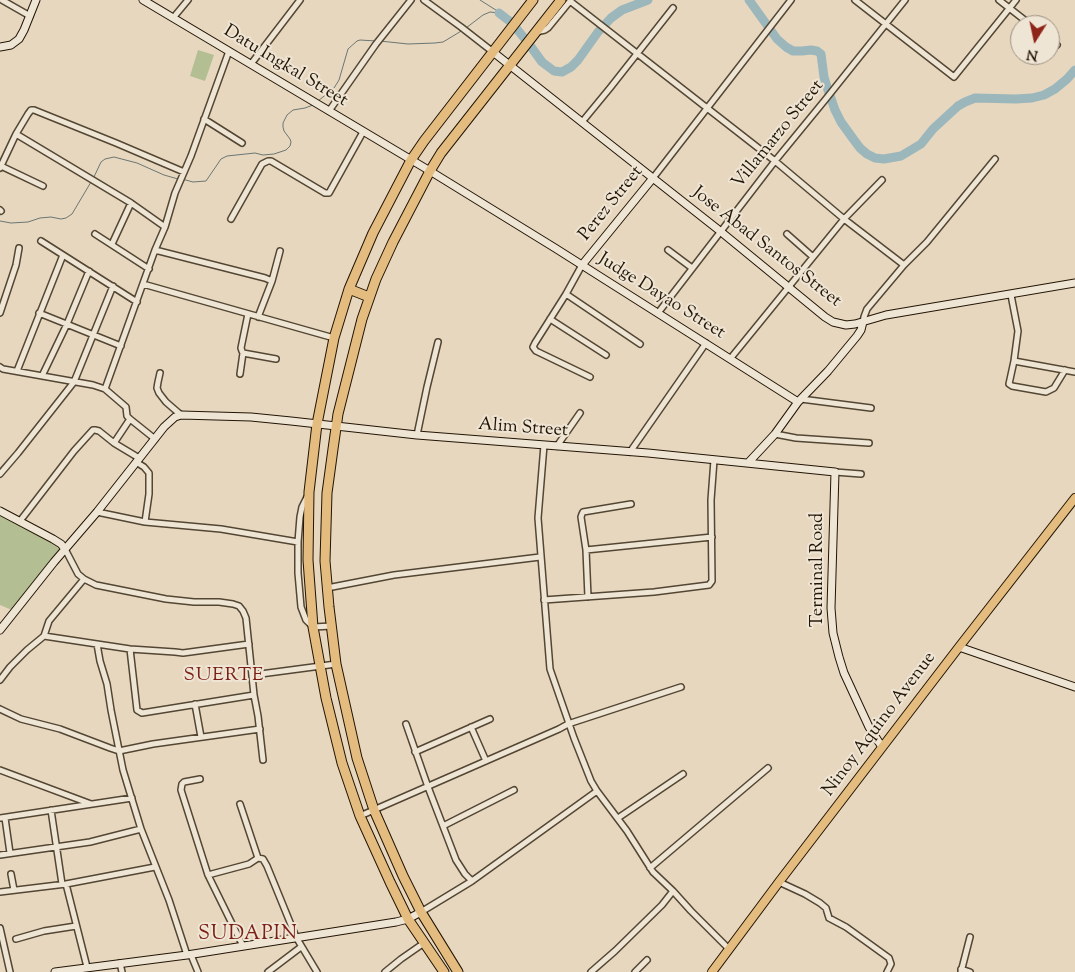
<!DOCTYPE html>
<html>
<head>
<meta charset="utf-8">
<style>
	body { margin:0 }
	#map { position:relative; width:1075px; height:972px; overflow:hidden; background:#e7d7be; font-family:"Sorts Mill Goudy",serif }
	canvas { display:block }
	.north { position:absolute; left:1010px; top:15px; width:50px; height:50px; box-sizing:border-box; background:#efe5d5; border:1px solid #9d9282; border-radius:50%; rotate:190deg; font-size:14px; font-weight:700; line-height:20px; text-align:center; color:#221505 }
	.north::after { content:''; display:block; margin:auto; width:18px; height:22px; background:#8f2418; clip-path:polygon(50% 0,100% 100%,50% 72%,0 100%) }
</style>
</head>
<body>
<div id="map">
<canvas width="1075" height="972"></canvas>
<div class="north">N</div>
</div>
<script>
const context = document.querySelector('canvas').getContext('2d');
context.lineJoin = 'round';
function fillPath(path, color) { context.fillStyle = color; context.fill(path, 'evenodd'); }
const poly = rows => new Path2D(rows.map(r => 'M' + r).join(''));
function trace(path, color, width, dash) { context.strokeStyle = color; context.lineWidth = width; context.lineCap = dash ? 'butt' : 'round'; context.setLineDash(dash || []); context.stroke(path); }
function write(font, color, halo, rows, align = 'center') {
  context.font = font + ' "Sorts Mill Goudy",serif'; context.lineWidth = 4; context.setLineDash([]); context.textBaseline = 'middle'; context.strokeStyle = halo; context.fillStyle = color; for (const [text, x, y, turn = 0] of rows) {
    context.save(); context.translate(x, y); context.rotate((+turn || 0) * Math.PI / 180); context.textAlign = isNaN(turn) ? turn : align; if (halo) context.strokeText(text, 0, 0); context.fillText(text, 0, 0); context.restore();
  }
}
fillPath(poly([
	[198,50,214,55,205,81,190,76],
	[0,515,53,544,60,549,12,610,0,605]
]), '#b3bf93');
trace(poly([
	[480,0,499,12],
	[466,28,483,15,490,12,499,13],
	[380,41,408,44,435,43,443,42,463,30],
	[318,101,334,88,339,80,348,49,357,41,360,40,376,41],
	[93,179,101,162,105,159,114,157,137,163,164,175,178,179],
	[182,179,193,182,206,181,221,159,227,156,255,153,263,155,274,154,286,150,290,146,291,142,290,139,284,131,283,127,283,123,287,115,293,110,305,108,313,105],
	[0,221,11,223,28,222,40,218,51,217,61,219,66,218,72,214,91,182]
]), '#6b7673', 1);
trace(poly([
	[749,0,777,39,786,47,793,51,802,51,811,50,817,51,821,54,824,77,827,87,835,110,841,122,854,140,860,148,867,154,875,158,884,159,901,156,921,144,933,129,958,106,965,102,975,98,1016,99,1032,98,1044,95,1055,89,1067,79,1075,70],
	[499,13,512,23,529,44,542,62,554,71,562,72,571,67,578,60,598,32,611,18,622,10,648,0]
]), '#9bb7bc', 9);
const street = poly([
	[2,0,30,16],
	[424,0,461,27,493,52],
	[855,0,954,77,1016,0],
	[999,0,1031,25],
	[570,1,707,108,775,161,844,219,904,265],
	[173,18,188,0],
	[536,32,545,30,548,28,571,0],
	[1050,40,1057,45],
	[251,64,300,0],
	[329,111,376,44,411,0],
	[204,119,242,143],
	[582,122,610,88,673,8],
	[16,134,131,203,165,227],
	[1,166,43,186],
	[0,168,16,134,28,114,31,110,34,110,116,143,184,172],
	[653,178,791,0],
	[0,210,1,211],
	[231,219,262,164,268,161,271,161,325,193,329,193,363,132],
	[95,234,149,269],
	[787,234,813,257],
	[41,241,137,302],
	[112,244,131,203],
	[155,250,265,278,272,281,258,317],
	[668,250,692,268],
	[582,265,566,294,535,343,533,347,536,351,590,377],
	[272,281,280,251],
	[143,284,334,338],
	[566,294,640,344],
	[1011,295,1018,331,1014,361,1009,384,1012,386,1046,392,1054,388,1065,370],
	[0,313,16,265,19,248],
	[39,313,121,346],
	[658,313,775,161,825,100,905,0],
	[248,314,241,348,242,351,243,353,276,359],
	[550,319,606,355],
	[863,322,864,317,867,309,904,265,927,242,995,159],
	[730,359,844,219,882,180],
	[1014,361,1075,372],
	[0,367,3,369,93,385,105,389,126,407,127,416,130,419,155,439],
	[17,371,63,255],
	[160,373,158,382,157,388,159,393,166,402,181,415],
	[240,374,243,353],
	[42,376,67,324,89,271],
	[105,389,155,250,165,227,175,193,191,156,229,51],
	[801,399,871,408],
	[775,434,796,438,869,443],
	[417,435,427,387,438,342],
	[114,443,130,419],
	[544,445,538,518,550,669,574,738,591,781,597,791],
	[557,446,580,413],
	[630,452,706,343],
	[136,462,144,467,149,473,149,494,145,522],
	[835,472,861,474],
	[0,474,18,453,74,382,113,286],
	[307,497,302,507,300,517,298,542,298,573,301,607,306,620,313,627,332,626],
	[97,512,145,522,221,529,298,542],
	[20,521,74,451,93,430,95,430,99,431,114,443,139,458],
	[65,549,78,574,84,579,96,585,166,599,194,602,219,602,233,604,239,606,243,611,246,618,254,695,258,716,263,760],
	[586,550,712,537],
	[327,588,394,575,540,557],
	[588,597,586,550,581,517,582,514,583,512,631,504],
	[544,600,654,592,709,585,712,581,711,500,714,460],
	[44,636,49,621,84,579],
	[97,644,100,661,107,684,111,710,123,770,141,829],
	[130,649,137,710,142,713,254,695],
	[253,675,336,664],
	[0,680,10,667,27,650,44,636,130,649,175,652,183,653,249,644],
	[195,704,201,737],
	[0,709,21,719,60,729,110,748,119,751,153,744,260,729],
	[406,724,428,787,456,860,465,874,472,881],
	[471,727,486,761],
	[415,752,490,719],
	[0,770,91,804],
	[200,779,184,782,182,784,181,790,208,875,243,946],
	[240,804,258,858],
	[51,810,62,884],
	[360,816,559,729,568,724,681,687],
	[0,818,132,798],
	[5,818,10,853],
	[618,818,683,774],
	[443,826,514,790],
	[0,855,90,842,141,829,169,900,187,955],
	[650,868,768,768],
	[11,874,14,890],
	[208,875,249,864,258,858,263,859,267,866,296,937,317,972],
	[779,882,805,894,820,903,826,908,829,918,846,927,889,958,891,964,887,972],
	[66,884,87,967],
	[0,892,66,884,155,867],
	[421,912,472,881,597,791,627,831,653,872,673,891,691,911,729,949],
	[0,928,10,972],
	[16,939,44,931,76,926],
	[191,955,198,972],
	[120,963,122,972],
	[961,969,970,972],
	[268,972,301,947],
	[385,972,401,959,424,943],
	[591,972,615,951,662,905,673,891],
	[635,972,647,960],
	[961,972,970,937]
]);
const secondary = poly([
	[143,0,430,171,555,248,798,402],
	[0,47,11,45,19,39,24,30,36,0],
	[493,52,720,231,825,317,833,322,846,325,855,324,886,315,1075,283],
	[582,265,653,178],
	[748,463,775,434,798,402,828,371,857,336,861,330,863,322],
	[0,511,53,539,61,544,65,549],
	[0,630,54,562,97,512,164,427,175,417,181,415,251,417,291,421,417,435,648,453,835,472,831,608,833,633,839,657,844,673,869,727,882,747],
	[959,647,1075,687],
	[55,972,187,955,396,922,408,919,421,912]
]);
const primary = poly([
	[712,972,779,882,959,647,1075,498]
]);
const highway = poly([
	[349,289,369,297],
	[444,972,408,919,390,882,360,816,342,763,326,698,313,627,308,560,309,492,317,424,334,338,349,289,373,233,411,160,424,141,533,0],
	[458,972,421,912,403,876,374,810,357,758,336,664,329,607,325,561,327,493,333,449,338,414,362,319,376,279,393,242,430,171,441,153,561,0]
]);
trace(street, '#534633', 8);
trace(secondary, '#221505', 9);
trace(primary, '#221505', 10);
trace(highway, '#221505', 11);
trace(street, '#efe5d5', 5);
trace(secondary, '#efe5d5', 7);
trace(primary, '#e4bc7f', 8);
trace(highway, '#e4bc7f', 9);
write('18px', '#221505', '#efe5d5', [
	["Datu Ingkal Street",285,67,31],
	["Villamarzo Street",779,135,-51],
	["Perez Street",612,204,-51],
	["Jose Abad Santos Street",766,248,38],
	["Judge Dayao Street",661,297,32],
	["Alim Street",523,429,4],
	["Terminal Road",819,570,-90],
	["Ninoy Aquino Avenue",880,725,-53]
]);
context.letterSpacing = '1px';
write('19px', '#7a1f14', '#efe5d5', [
	["SUERTE",224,677]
]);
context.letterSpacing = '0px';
context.letterSpacing = '1px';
write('20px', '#7a1f14', '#efe5d5', [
	["SUDAPIN",248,936]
]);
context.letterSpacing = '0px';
</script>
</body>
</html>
